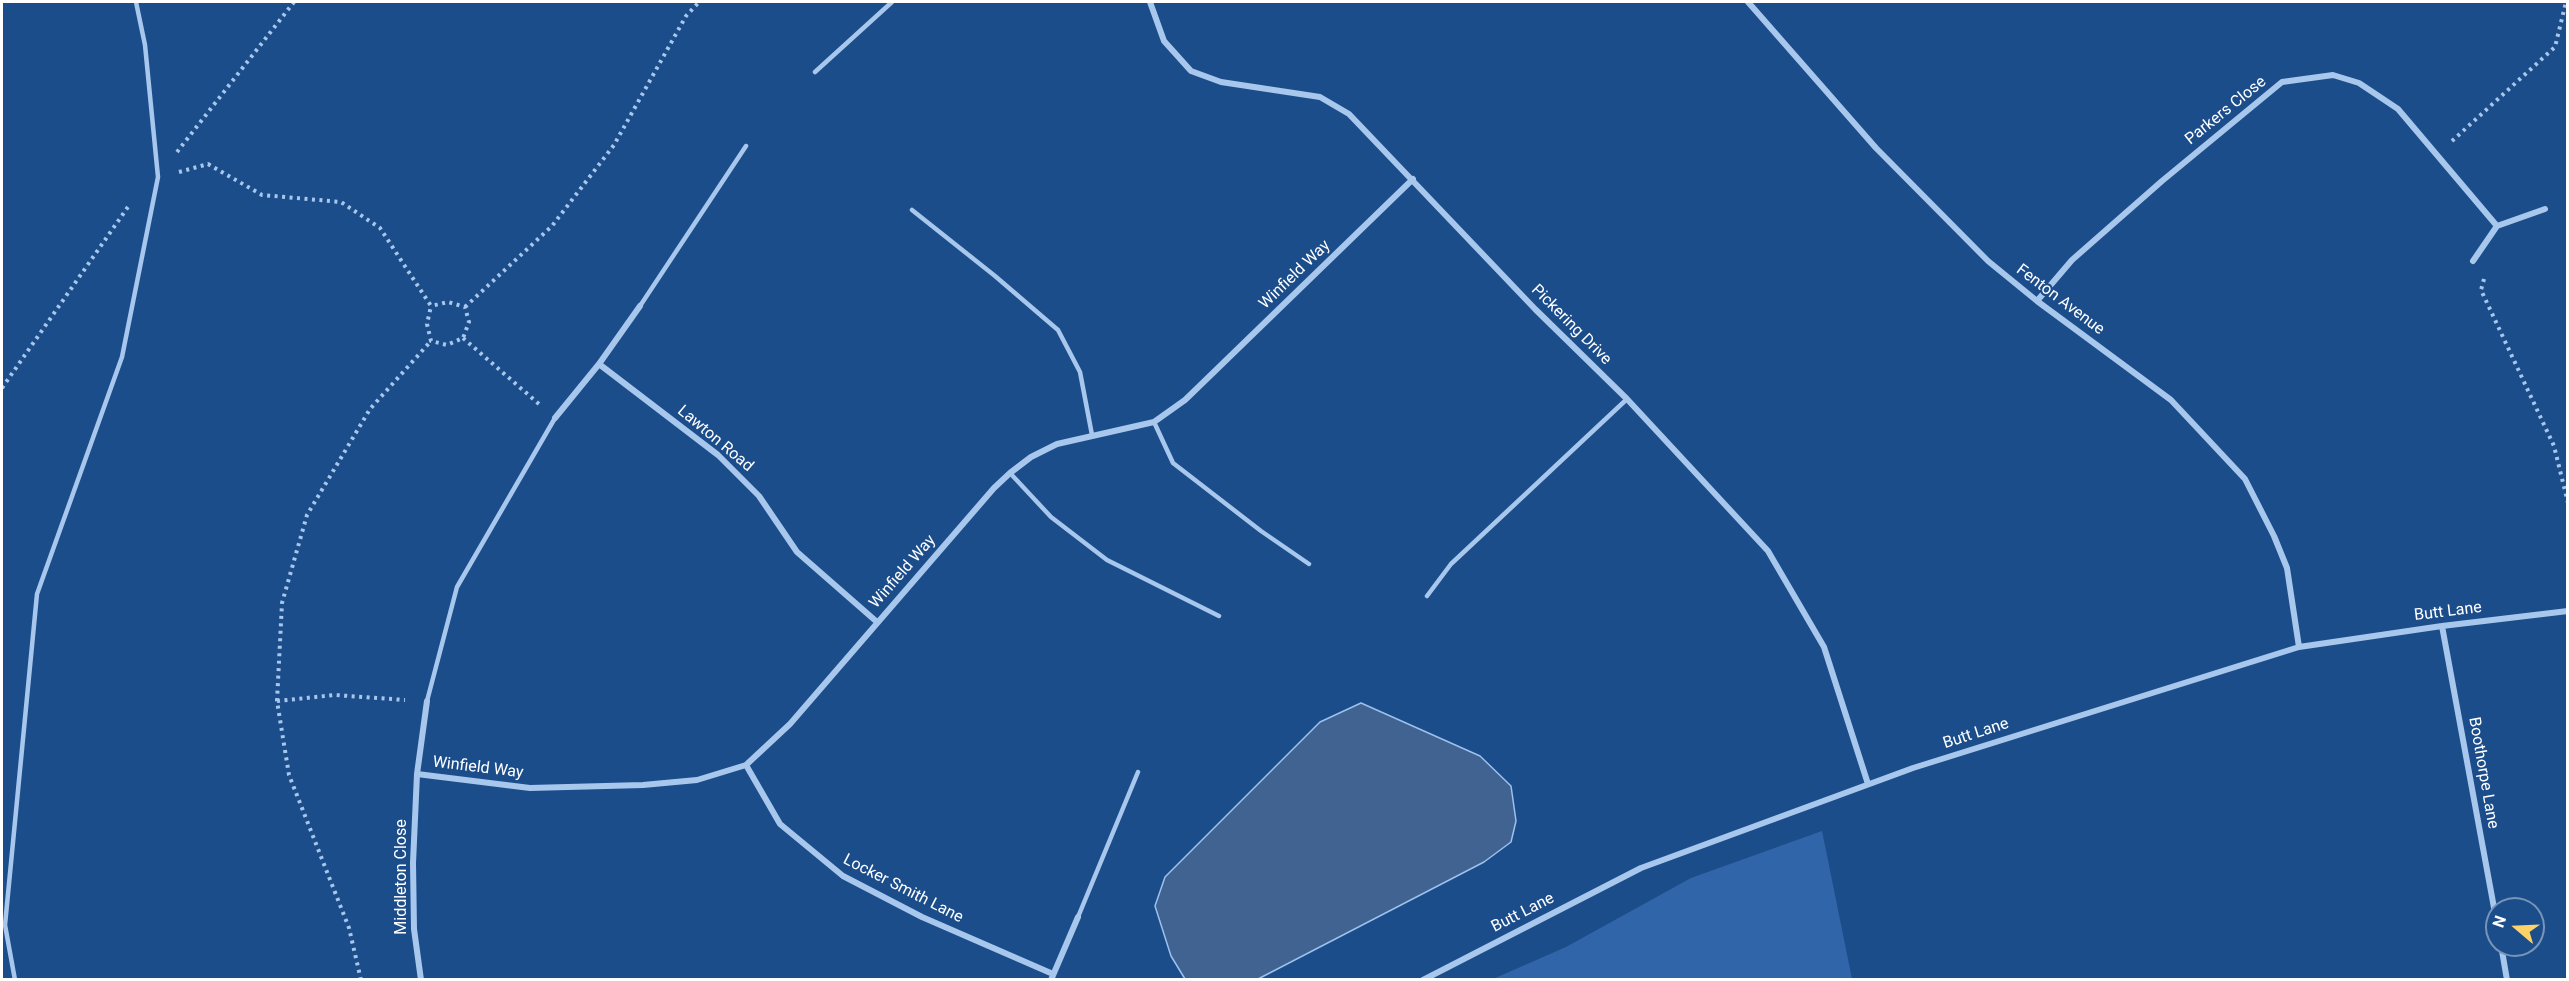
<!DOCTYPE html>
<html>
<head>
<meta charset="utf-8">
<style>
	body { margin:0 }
	#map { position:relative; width:2569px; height:981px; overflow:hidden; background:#1c4d8b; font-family:Roboto,sans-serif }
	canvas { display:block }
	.frame { position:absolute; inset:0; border:3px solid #fff; pointer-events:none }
	.north { position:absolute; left:2485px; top:897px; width:60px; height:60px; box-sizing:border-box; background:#1c4d8b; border:2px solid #7794b9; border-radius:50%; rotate:289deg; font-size:16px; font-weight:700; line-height:24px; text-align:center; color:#fff }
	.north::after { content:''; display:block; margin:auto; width:21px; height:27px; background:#fdd266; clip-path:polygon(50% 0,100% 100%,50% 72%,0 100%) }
</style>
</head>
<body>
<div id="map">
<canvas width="2569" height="981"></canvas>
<div class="frame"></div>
<div class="north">N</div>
</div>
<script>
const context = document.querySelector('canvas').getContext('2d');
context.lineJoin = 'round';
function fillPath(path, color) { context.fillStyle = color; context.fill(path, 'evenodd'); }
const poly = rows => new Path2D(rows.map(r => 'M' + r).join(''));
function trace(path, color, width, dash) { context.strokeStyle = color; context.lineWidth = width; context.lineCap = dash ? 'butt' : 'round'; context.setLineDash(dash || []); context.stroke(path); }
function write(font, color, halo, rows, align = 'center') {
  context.font = font + ' Roboto,sans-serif'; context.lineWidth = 4.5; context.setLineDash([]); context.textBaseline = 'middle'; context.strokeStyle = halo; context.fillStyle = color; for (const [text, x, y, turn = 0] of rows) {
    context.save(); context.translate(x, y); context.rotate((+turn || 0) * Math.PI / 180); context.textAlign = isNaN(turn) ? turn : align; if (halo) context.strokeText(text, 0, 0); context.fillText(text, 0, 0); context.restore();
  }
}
fillPath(poly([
	[1822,831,1852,979,1493,979,1566,947,1691,878]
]), '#3066a9');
const water = poly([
	[1361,703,1480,756,1511,786,1516,821,1511,842,1484,862,1258,979,1185,979,1171,956,1155,906,1165,877,1320,722,1361,703]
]);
fillPath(water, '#406391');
trace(water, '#9cc2ee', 1.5);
trace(poly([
	[2452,141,2555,47,2566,2],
	[177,152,294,2],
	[179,172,208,164,262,195,341,202,380,228,431,306,427,324,431,341,447,345,463,338,469,322,465,307,448,302,431,306],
	[2484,279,2481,290,2554,446,2568,503],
	[465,307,552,226,614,145,686,16,699,2],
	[463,338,539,404],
	[2,388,130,204],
	[277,701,335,695,405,700],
	[361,980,349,928,289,775,277,701,282,603,307,515,370,409,431,341]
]), '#a8c7ed', 4, [3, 4.5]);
trace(poly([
	[815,72,892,2],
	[912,210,995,276,1058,330,1080,372,1092,435],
	[640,306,746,146],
	[1154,422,1173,463,1261,531,1309,564],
	[1010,473,1051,517,1107,560,1219,616],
	[1427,596,1451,564,1627,399],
	[427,701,457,587,555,418],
	[1078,917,1138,772],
	[15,980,5,925,37,594,122,357,158,177,145,45,136,2]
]), '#a8c7ed', 4.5);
trace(poly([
	[1150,2,1164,41,1191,71,1221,82,1320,97,1349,114,1535,309,1627,399,1768,551,1824,647,1868,784],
	[1748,2,1876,148,1988,261,2037,301,2171,400,2245,479,2274,536,2287,568,2299,647],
	[2473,261,2497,226,2545,209],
	[2037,301,2072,260,2162,181,2282,82,2333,75,2359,83,2398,109,2497,226],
	[599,364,718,455,759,496,797,552,877,622],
	[555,418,599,364,640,306],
	[2442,626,2497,924],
	[427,701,417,774,530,788,643,785,697,780,746,765,790,724,994,488,1010,473,1031,457,1057,444,1154,422,1185,400,1413,179],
	[746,765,780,824,843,876,922,917,1053,974],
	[417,774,413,863,414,929,421,980],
	[2501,945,2507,980],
	[1051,980,1078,917],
	[1423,980,1641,868,1913,768,2299,647,2442,626,2568,611]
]), '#a8c7ed', 6);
write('16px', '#fff', '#1c4d8b', [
	["Parkers Close",2226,111,-39],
	["Winfield Way",1295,275,-44],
	["Fenton Avenue",2060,300,37],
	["Pickering Drive",1571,325,45],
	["Lawton Road",715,439,40],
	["Winfield Way",903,572,-49],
	["Butt Lane",2448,612,-7],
	["Butt Lane",1976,734,-18],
	["Winfield Way",478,768,7],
	["Boothorpe Lane",2483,773,80],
	["Middleton Close",402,877,-90],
	["Locker Smith Lane",903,889,27],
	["Butt Lane",1523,913,-27]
]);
</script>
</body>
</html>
